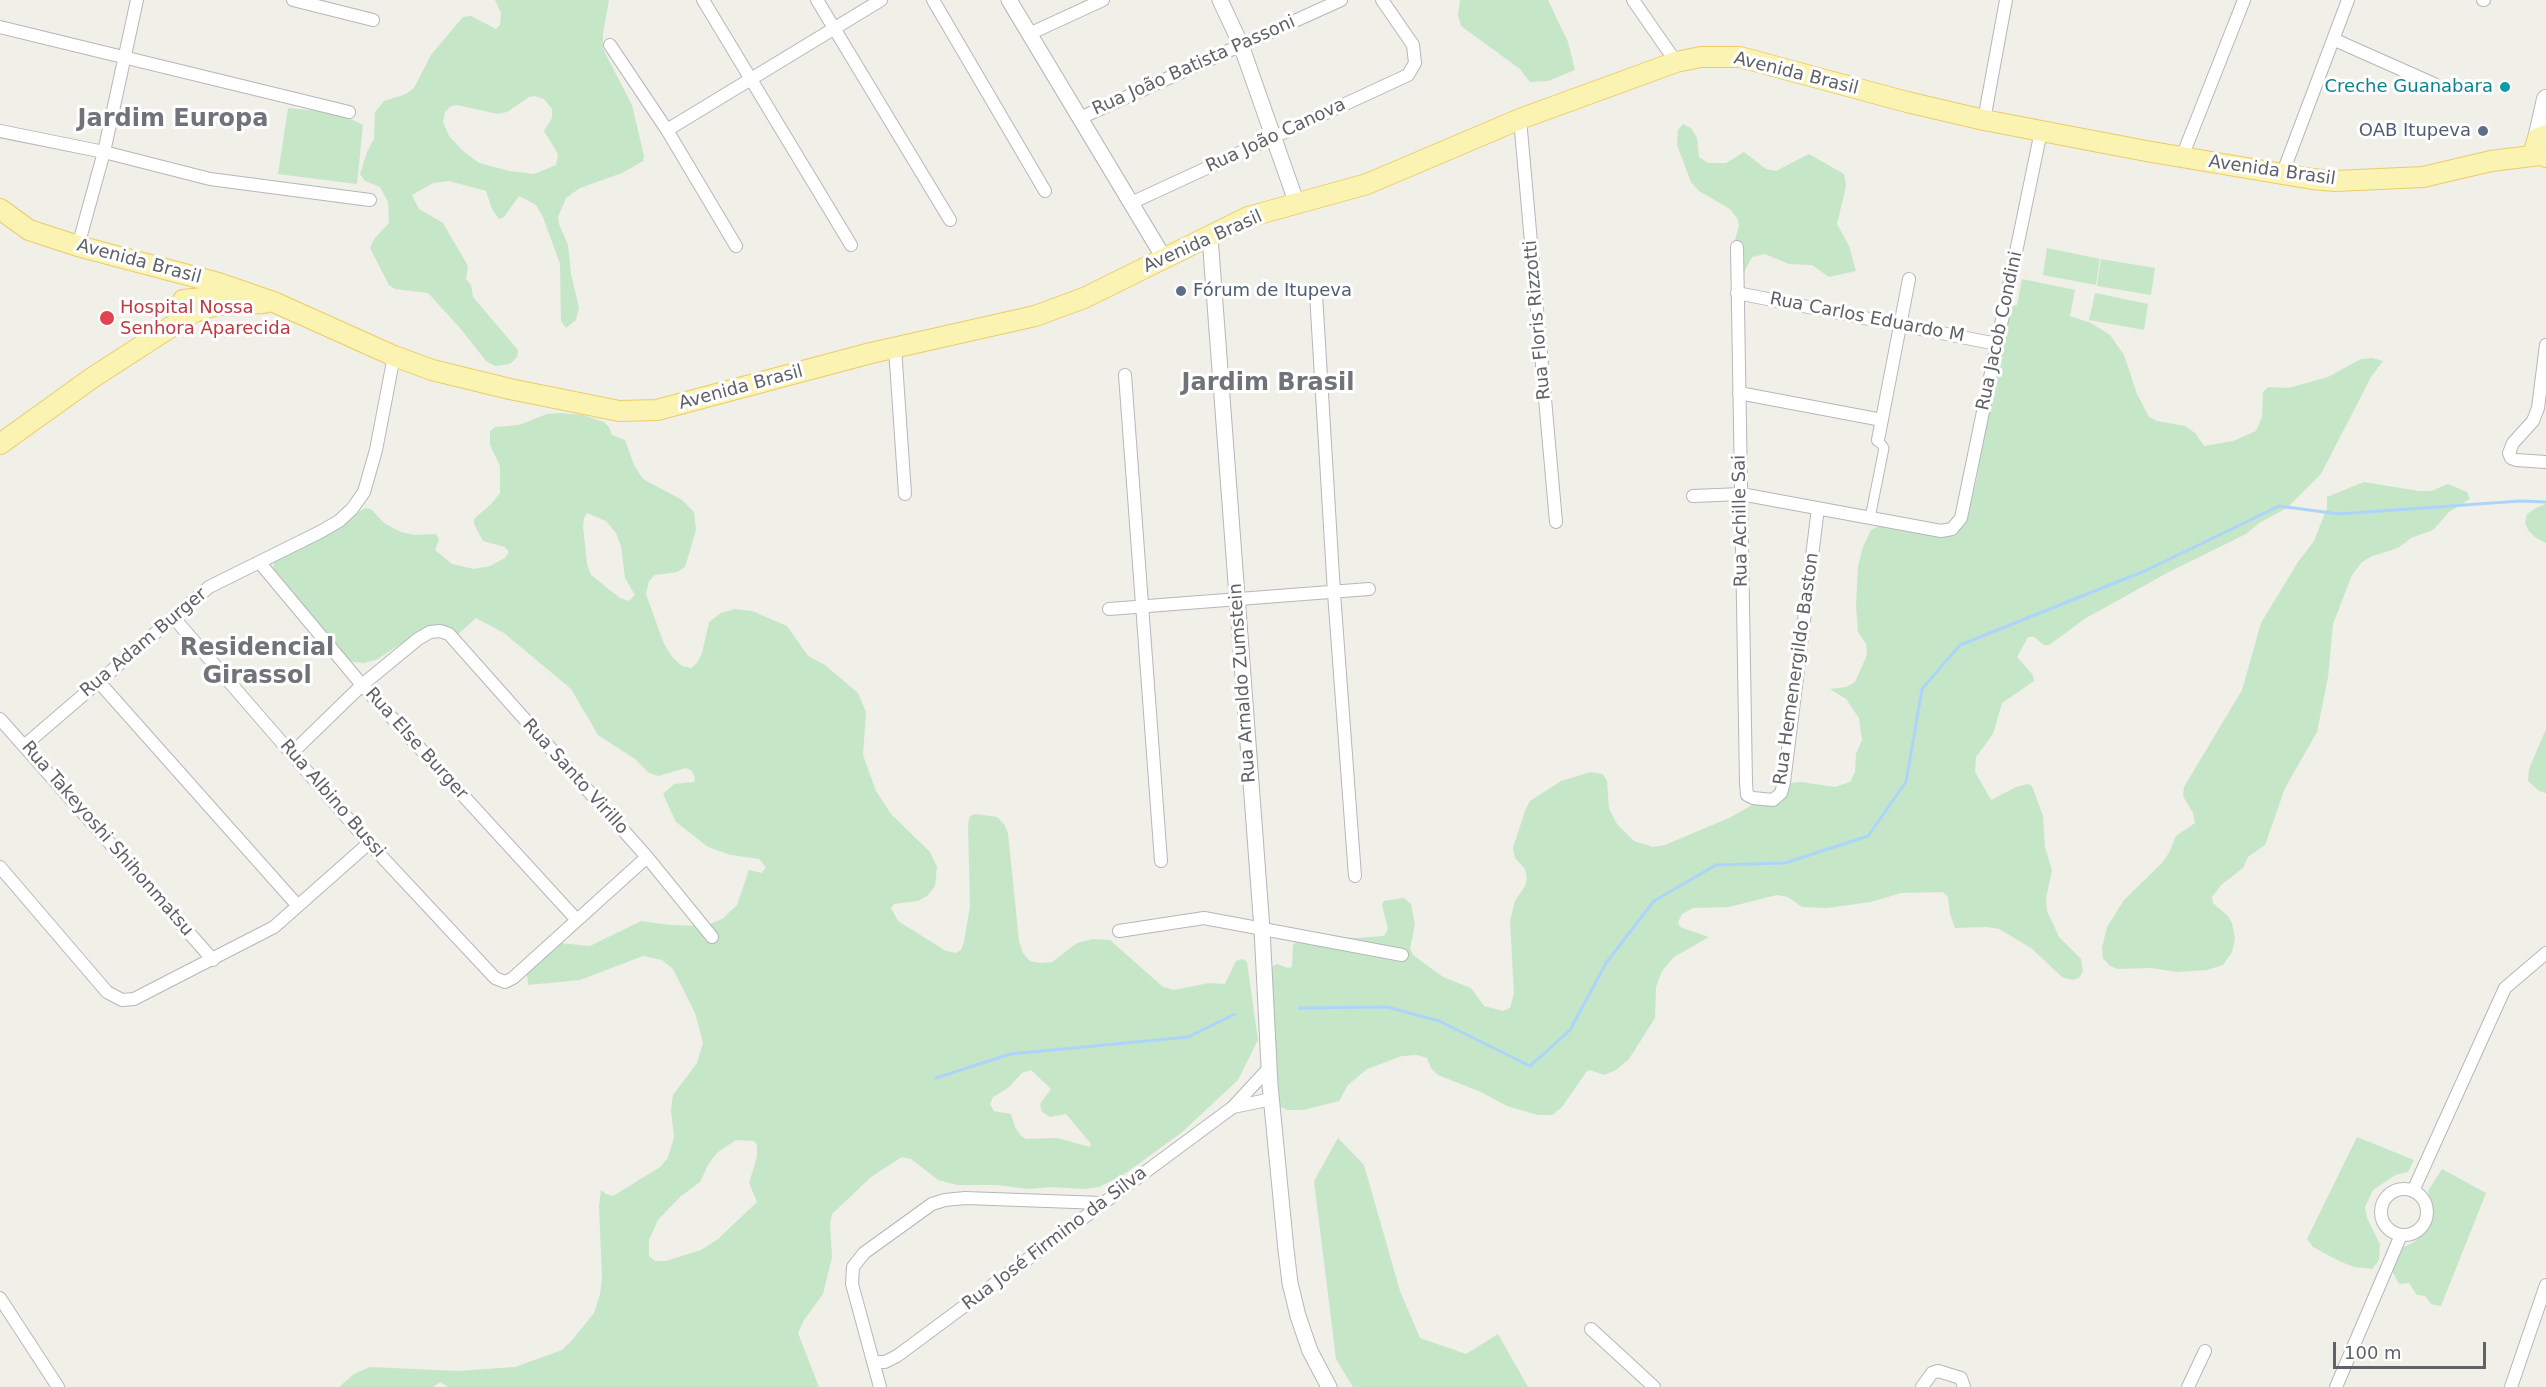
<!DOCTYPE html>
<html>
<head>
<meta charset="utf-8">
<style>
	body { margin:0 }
	#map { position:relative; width:2546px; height:1387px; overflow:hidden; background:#f0efe8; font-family:"DejaVu Sans",sans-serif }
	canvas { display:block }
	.scale { position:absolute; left:2333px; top:1342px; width:153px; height:27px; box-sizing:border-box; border:3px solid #5f6267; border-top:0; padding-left:8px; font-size:18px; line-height:21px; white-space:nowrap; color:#5f6267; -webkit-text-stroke:4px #fff; paint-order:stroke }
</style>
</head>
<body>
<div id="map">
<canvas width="2546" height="1387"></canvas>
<div class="scale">100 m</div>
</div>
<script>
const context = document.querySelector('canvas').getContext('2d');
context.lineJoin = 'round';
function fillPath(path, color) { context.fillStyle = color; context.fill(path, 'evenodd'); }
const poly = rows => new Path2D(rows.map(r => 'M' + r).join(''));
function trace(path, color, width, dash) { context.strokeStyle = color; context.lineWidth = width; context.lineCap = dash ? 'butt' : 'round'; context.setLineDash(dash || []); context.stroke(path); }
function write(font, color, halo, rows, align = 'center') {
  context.font = font + ' "DejaVu Sans",sans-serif'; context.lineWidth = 6; context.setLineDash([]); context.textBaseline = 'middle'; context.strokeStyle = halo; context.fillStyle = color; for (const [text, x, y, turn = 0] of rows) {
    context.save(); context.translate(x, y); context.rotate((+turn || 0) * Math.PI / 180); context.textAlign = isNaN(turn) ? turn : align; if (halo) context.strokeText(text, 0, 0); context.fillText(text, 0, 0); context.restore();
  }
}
fillPath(poly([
	[495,0,609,0,603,33,603,49,632,105,644,156,643,161,622,173,580,188,566,198,558,217,559,224,568,245,571,274,579,307,576,320,566,328,561,321,560,264,543,217,536,205,519,196,504,217,499,219,492,209,486,191,449,181,433,183,412,195,419,209,443,223,468,266,466,279,471,285,473,297,518,350,517,357,510,364,495,366,486,361,460,328,428,293,395,289,389,285,370,248,374,239,389,223,388,202,380,187,365,181,360,174,367,152,374,139,375,112,384,101,406,94,414,88,431,55,463,17,471,16,496,29,500,25,501,13],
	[535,96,544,99,552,109,552,118,544,131,558,154,556,165,534,174,509,171,479,163,463,151,449,136,443,122,445,112,451,106,457,105,498,114,507,112,529,97],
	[1460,0,1548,0,1568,42,1575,70,1548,81,1530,82,1520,69,1461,26,1458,15],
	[288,108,339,113,363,125,357,184,278,174],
	[1683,124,1691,128,1697,138,1699,157,1708,163,1726,163,1744,152,1766,169,1776,171,1809,154,1844,174,1846,186,1837,224,1849,246,1856,271,1829,277,1812,265,1789,264,1765,254,1752,257,1744,272,1739,272,1735,240,1739,226,1737,218,1730,209,1699,191,1691,182,1677,145,1678,130],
	[2047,248,2100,259,2096,285,2043,275],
	[2101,259,2155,268,2151,295,2097,286],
	[2022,279,2075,290,2070,316,2091,323,2110,335,2124,355,2137,394,2149,417,2157,421,2185,426,2195,433,2204,446,2233,441,2256,431,2262,417,2263,392,2268,387,2288,388,2328,377,2361,359,2372,358,2383,361,2371,377,2321,474,2287,508,2259,523,2246,534,2167,573,2086,618,2049,645,2044,645,2034,637,2028,637,2017,657,2033,675,2034,681,2002,703,1993,734,1976,757,1975,772,1991,800,2016,787,2028,784,2032,786,2043,816,2045,847,2052,870,2046,898,2047,911,2059,937,2081,959,2083,971,2079,978,2072,980,2062,977,2031,948,1999,929,1987,927,1955,928,1950,914,1948,897,1943,892,1901,893,1871,902,1827,908,1802,907,1788,897,1777,895,1729,907,1693,908,1682,914,1678,922,1680,927,1709,937,1674,957,1662,971,1656,987,1655,1018,1629,1059,1616,1070,1604,1075,1590,1070,1587,1071,1562,1107,1552,1115,1538,1115,1507,1106,1481,1092,1438,1075,1431,1068,1427,1058,1417,1055,1402,1056,1367,1069,1348,1085,1339,1101,1303,1110,1287,1110,1281,1107,1275,1098,1270,968,1277,964,1288,968,1292,967,1293,945,1299,940,1328,936,1356,938,1384,936,1388,929,1382,905,1384,901,1404,898,1411,904,1415,925,1410,948,1413,955,1443,977,1471,988,1484,1006,1503,1011,1510,1008,1514,994,1510,921,1515,901,1525,886,1527,878,1525,869,1515,858,1513,848,1525,811,1530,801,1561,781,1591,772,1603,774,1607,781,1609,809,1617,824,1634,841,1653,847,1665,845,1729,818,1791,783,1801,782,1835,787,1850,782,1855,772,1856,754,1862,740,1859,718,1846,699,1830,689,1846,687,1855,682,1867,655,1866,644,1858,632,1856,606,1858,566,1863,547,1871,530,1881,525,1946,534,1963,523,1976,483,1986,420,2006,334,2008,314,2013,306,2017,305],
	[2095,293,2148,304,2144,330,2089,320],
	[562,413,583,415,604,422,609,427,612,435,625,440,634,465,643,479,682,500,694,512,696,530,685,567,677,572,655,575,649,581,646,594,664,644,673,658,682,666,691,668,697,663,702,653,709,622,721,613,735,609,752,611,787,626,808,656,825,665,858,693,866,712,863,755,876,791,891,814,930,852,937,867,935,886,927,896,918,901,894,904,891,908,898,921,946,951,956,953,961,950,964,942,970,906,968,824,970,816,975,814,997,817,1004,824,1008,833,1019,941,1023,953,1030,961,1040,963,1052,962,1077,943,1093,939,1110,940,1163,987,1174,990,1209,983,1225,984,1236,961,1243,959,1247,962,1258,1040,1238,1080,1181,1133,1123,1175,1099,1187,1084,1189,1051,1187,1029,1189,997,1185,957,1185,938,1180,911,1159,902,1157,871,1177,832,1214,830,1224,832,1258,823,1294,804,1320,798,1333,819,1387,448,1387,440,1382,433,1387,339,1387,354,1374,370,1367,458,1371,515,1367,562,1350,573,1339,594,1313,600,1294,602,1278,599,1206,601,1190,606,1194,613,1196,660,1167,668,1158,674,1137,671,1110,673,1095,697,1063,703,1043,695,1013,673,969,662,960,643,956,580,980,528,985,527,974,559,943,590,946,641,921,669,925,705,926,722,919,737,905,749,870,762,873,766,867,759,859,731,855,708,847,676,822,663,794,674,784,694,782,695,777,691,770,686,768,658,776,649,773,635,759,598,735,571,689,504,633,476,618,457,635,413,636,376,660,364,663,353,662,332,648,273,575,274,559,328,532,365,508,371,509,384,523,401,532,414,535,436,534,439,539,435,550,452,564,474,569,490,566,505,558,509,552,505,547,483,541,474,524,474,519,491,504,500,493,500,466,490,445,490,431,495,427,519,425,547,414],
	[587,513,606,521,616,533,621,546,625,578,635,595,629,601,620,598,591,575,587,564,583,526,584,518],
	[1031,1070,1051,1089,1040,1104,1042,1112,1050,1117,1066,1114,1091,1144,1090,1147,1057,1138,1026,1139,1021,1136,1015,1127,1011,1114,994,1111,990,1104,993,1097,1008,1088,1022,1073],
	[736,1140,754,1141,757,1145,757,1157,749,1183,757,1202,718,1239,701,1250,666,1261,655,1261,649,1256,649,1240,658,1220,680,1197,700,1182,709,1163,718,1152],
	[2364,482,2419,491,2431,491,2448,484,2467,492,2470,499,2449,512,2433,530,2411,538,2398,548,2372,556,2362,562,2352,575,2333,624,2328,677,2317,732,2285,788,2265,845,2248,857,2243,868,2221,885,2212,897,2213,903,2228,916,2232,923,2235,939,2232,952,2223,965,2207,970,2177,972,2151,968,2118,969,2110,966,2103,958,2102,948,2107,927,2124,900,2162,863,2169,853,2176,836,2195,823,2193,813,2183,796,2184,787,2242,690,2261,623,2298,562,2314,541,2327,508,2327,497],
	[2546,504,2546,543,2535,537,2528,530,2525,523,2527,514,2536,508],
	[2546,729,2546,793,2539,791,2528,781,2529,769],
	[2357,1137,2414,1160,2408,1172,2395,1175,2373,1190,2365,1207,2367,1218,2380,1244,2379,1260,2372,1269,2355,1267,2341,1262,2313,1247,2307,1239],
	[1338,1138,1364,1165,1400,1291,1420,1338,1466,1354,1498,1334,1528,1387,1353,1387,1336,1359,1314,1181],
	[2442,1169,2486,1193,2441,1306,2431,1304,2425,1296,2417,1295,2409,1283,2399,1284,2392,1271,2402,1248,2414,1242,2425,1232,2432,1216,2428,1191]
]), '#c6e6c8');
trace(poly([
	[1299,1008,1387,1007,1439,1021,1530,1066,1570,1030,1606,963,1654,901,1716,865,1785,863,1868,836,1906,782,1922,689,1960,645,2147,570,2279,506,2339,514,2520,501,2546,502],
	[936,1078,1010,1054,1188,1037,1235,1014]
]), '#add5fb', 3);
const pedestrian = poly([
	[1870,518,1884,448,1878,440]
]);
const minor = poly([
	[293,0,373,20],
	[703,0,851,245],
	[817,0,950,220],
	[933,0,1045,191],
	[1633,0,1676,62],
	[2483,0,2484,0],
	[0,27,349,112],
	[1029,34,1103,0],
	[2335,40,2434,84],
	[610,45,667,130,736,246],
	[1080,118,1341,0],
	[1520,119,1556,522],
	[1984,120,2006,0],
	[667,130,881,0],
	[0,131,104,152,210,179,370,200],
	[2182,157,2244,0],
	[2282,175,2348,0],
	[1131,203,1408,75,1415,63,1413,45,1382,0],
	[78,246,104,152,137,0],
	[1737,247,1746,783,1747,795,1753,798,1773,800,1781,793,1784,782,1818,508],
	[1737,293,1997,344],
	[1316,294,1334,593,1355,876],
	[2546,345,2538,408,2533,421,2513,443,2509,453,2511,458,2516,460,2546,462],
	[895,348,905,494],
	[1125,375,1161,861],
	[1739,393,1882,420],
	[1878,440,1909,279],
	[1693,496,1741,494,1941,531,1952,529,1961,518,2041,131],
	[260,563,362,685,576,919],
	[1109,609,1369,589],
	[173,617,369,843,495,978,505,982,513,978,647,857],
	[98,681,298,906],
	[0,719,213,960],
	[25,745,209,587,320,532,339,521,352,509,364,492,376,450,394,356],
	[292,753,362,685,418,639,430,632,440,631,449,634,647,857,712,937],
	[0,867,107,992,122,1000,134,999,274,927,369,843],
	[1119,931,1204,918,1402,955],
	[1233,1107,1272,1099],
	'2381 1212a23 23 0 1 1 46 0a23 23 0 1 1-46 0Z',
	[2413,1191,2505,988,2546,953],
	[0,1298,58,1387],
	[1591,1329,1654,1387],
	[873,1362,885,1362,897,1356,1233,1107,1269,1068],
	[880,1387,852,1284,853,1267,864,1253,932,1204,945,1200,965,1198,1102,1203],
	[1922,1387,1932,1373,1938,1371,1961,1378,1964,1387],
	[2188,1387,2205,1351],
	[2336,1387,2401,1235],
	[2511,1387,2546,1285]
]);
const tertiary = poly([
	[1009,0,1164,258],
	[1220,0,1241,45,1297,204],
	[1210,237,1262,929,1270,1085,1286,1250,1290,1283,1298,1316,1310,1351,1329,1387]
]);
const secondary = poly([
	[2537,139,2546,99]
]);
const primary = poly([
	[2546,135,2538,138,2535,148,2538,154,2546,157],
	[0,209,29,230,78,246,218,283,276,303,394,356,432,370,510,389,619,411,657,410,871,353,1035,316,1084,298,1248,217,1367,184,1520,119,1676,62,1701,57,1740,57,1907,102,1984,120,2146,151,2312,179,2335,181,2423,177,2491,161,2540,155],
	[183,300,214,297],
	[0,444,92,378,194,312,218,305,264,303]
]);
trace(pedestrian, '#b5b7bb', 11);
trace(minor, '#b5b7bb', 14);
trace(tertiary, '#b5b7bb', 17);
trace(secondary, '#b6b9be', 20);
trace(primary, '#ebcd66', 22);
trace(pedestrian, '#fff', 9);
trace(minor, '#fff', 12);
trace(tertiary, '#fff', 15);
trace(secondary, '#fff', 18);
trace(primary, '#fbf3b2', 20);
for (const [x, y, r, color] of [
	[2505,87,6,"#0f9aa8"],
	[2483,131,6,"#5c6f8a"],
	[1181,291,6,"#5c6f8a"],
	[107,318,8,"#e0444e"]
]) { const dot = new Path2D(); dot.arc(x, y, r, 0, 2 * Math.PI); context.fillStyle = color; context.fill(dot); trace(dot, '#fff', 2); }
write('18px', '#5f6267', '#fff', [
	["Rua João Batista Passoni",1194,66,-24],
	["Avenida Brasil",1796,74,14],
	["Rua João Canova",1276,136,-25],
	["Avenida Brasil",2272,171,8],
	["Avenida Brasil",1203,242,-24],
	["Avenida Brasil",139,262,15],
	["Rua Carlos Eduardo M",1867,318,11],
	["Rua Floris Rizzotti",1538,320,-95],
	["Rua Jacob Condini",2000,331,-78],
	["Avenida Brasil",741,388,-15],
	["Rua Achille Sai",1741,521,-91],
	["Rua Adam Burger",144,643,-40],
	["Rua Hemenergildo Baston",1797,669,-82],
	["Rua Arnaldo Zumstein",1243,683,-94],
	["Rua Else Burger",416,744,48],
	["Rua Santo Virillo",575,777,48],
	["Rua Albino Bussi",332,799,49],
	["Rua Takeyoshi Shihonmatsu",107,839,49],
	["Rua José Firmino da Silva",1055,1239,-37]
]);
write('18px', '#0d838f', '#fff', [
	["Creche Guanabara",2493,87]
], 'right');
write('18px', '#4e5e75', '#fff', [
	["OAB Itupeva",2471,131],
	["Fórum de Itupeva",1193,291,"left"]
], 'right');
write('18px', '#be3a42', '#fff', [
	["Hospital Nossa",120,308],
	["Senhora Aparecida",120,329]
], 'left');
write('bold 24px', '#707479', '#fff', [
	["Jardim Europa",173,120],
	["Jardim Brasil",1268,384],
	["Residencial",257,649],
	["Girassol",257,677]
]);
</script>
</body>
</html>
